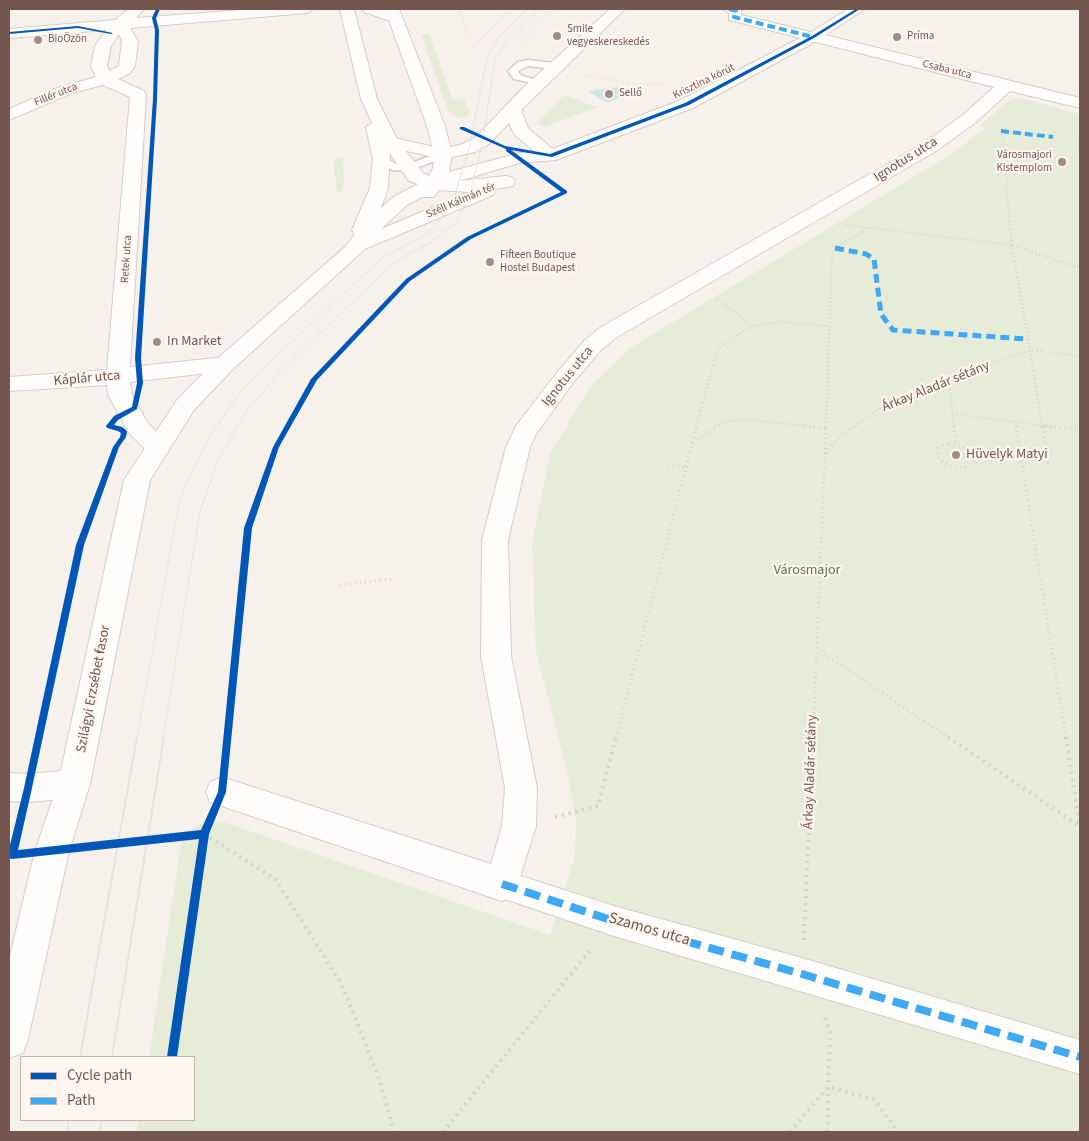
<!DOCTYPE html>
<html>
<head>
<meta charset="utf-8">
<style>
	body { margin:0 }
	#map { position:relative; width:1089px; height:1141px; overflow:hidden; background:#f7f1ec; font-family:"Source Sans 3",sans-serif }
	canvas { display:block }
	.frame { position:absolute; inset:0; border:10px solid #73574e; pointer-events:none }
	.legend { position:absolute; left:20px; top:1056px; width:175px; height:65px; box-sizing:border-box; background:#fef6ee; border:1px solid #c6b6ae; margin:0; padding:6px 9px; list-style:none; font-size:15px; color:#73574e }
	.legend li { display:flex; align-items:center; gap:10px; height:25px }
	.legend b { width:25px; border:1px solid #c6b6ae }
</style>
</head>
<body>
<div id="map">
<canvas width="1089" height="1141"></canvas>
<div class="frame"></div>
<ul class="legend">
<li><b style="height:6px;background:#0057b8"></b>Cycle path</li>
<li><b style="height:6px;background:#3fa9f5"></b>Path</li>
</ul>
</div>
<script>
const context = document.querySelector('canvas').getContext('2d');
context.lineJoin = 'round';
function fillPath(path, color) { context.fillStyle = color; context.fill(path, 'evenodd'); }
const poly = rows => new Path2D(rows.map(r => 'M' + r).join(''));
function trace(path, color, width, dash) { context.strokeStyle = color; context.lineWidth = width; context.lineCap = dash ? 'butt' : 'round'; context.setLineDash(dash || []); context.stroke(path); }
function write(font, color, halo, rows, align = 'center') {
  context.font = font + ' "Source Sans 3",sans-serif'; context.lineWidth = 4.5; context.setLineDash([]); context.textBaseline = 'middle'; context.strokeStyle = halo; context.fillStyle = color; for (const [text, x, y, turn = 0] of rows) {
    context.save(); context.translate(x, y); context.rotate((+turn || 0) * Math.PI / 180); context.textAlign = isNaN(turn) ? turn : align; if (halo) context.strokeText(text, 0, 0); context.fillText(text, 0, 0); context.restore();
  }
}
fillPath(poly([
	[429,34,453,100,464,99,469,112,469,116,466,117,457,117,450,114,446,105,421,35],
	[564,95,597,107,544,127,537,123],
	[1020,98,1080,114,1080,1132,137,1132,139,1120,194,1120,194,1057,149,1057,182,836,200,824,224,822,550,935,575,856,576,822,568,775,536,651,532,542,550,454,589,388,630,348,950,155,986,128,980,125,1011,99],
	[343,158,344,178,342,191,337,192,333,159]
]), '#e6ecd8');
fillPath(poly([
	[618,87,625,96,607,103,588,91]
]), '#cfe6e6');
const service = poly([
	[528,60,555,63,560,66,555,69,528,66,518,71,520,75,540,81,540,85,514,79,508,71,510,69,518,62,528,60],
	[443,151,447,152,447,156,409,171,392,170,377,159,382,156,398,165,407,165,443,151]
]);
const pedestrian = poly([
	[723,9,741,9,741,15,818,34,820,37,813,41,729,20,729,13,723,9],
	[502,870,614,906,802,958,1080,1040,1080,1074,614,936,502,898,491,894,487,884,491,874,502,870]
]);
const minor = poly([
	[129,9,144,9,136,18,255,9,314,9,307,13,130,28,138,41,135,66,130,73,118,79,144,91,146,95,130,367,225,357,233,359,236,364,233,369,225,371,130,382,132,395,147,422,170,447,167,453,158,455,149,453,129,433,108,395,107,385,9,391,9,377,107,370,130,97,103,85,72,93,9,120,9,109,60,87,96,77,91,66,95,46,106,30,9,38,9,29,115,20,129,9],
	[119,34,122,41,119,66,109,71,107,66,111,46,119,34],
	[362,9,382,9,401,16,403,19,396,23,364,12,362,9],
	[610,9,625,9,521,110,528,128,556,152,559,156,556,160,544,160,514,134,509,123,489,144,475,152,443,159,384,146,381,142,384,138,390,137,443,149,463,144,477,136,524,87,610,9],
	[813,32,1080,98,1080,108,1010,91,975,123,936,151,617,337,601,350,572,384,536,434,530,447,508,540,511,656,537,788,536,826,514,896,502,901,210,802,206,792,210,782,222,777,491,864,502,826,505,788,481,656,482,540,506,447,516,426,556,374,585,340,601,327,924,143,963,115,994,87,808,40,805,37,808,34,813,32],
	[74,770,85,774,90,784,85,794,74,798,28,802,9,801,9,773,28,774,74,770]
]);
const secondary = poly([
	[340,9,354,9,377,99,398,141,423,173,429,176,433,168,434,154,427,126,385,9,399,9,445,126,452,154,449,172,519,153,547,151,681,100,808,34,848,9,865,9,818,40,693,108,556,160,519,163,459,181,506,176,513,178,515,182,513,186,494,189,495,191,493,195,365,249,233,369,194,410,150,480,90,784,69,851,28,1039,23,1053,9,1058,9,960,35,851,58,784,124,480,177,400,217,359,346,246,355,234,352,230,370,188,373,159,366,127,372,123,361,99,340,9],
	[390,154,409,181,418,184,393,197,381,208,388,188,390,154],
	[439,190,469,192,381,229,407,205,422,197,434,197,439,190]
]);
trace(service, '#d6cdc9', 3);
trace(pedestrian, '#d6cdc9', 2);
trace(minor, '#d6cdc9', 2);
trace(secondary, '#d6cdc8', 2);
trace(poly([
	[459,9,473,47,511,9],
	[521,43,553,9],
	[309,52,314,52],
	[585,75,634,84,665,84],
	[1001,126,1007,186],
	[1053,137,1080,145]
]), '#d9d1cf', 2, [0.5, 2.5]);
trace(poly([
	[846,225,1012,245,1080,268],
	[717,299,752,326],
	[949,381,954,427],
	[952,414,1055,427],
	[1015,421,1016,427],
	[696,427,718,348,752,326,778,322,829,326],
	[715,427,722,423,744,419,815,427],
	[826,427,832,255,835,248,867,229],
	[853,427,885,405,1030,350,1012,245,1006,185],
	[1042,427,1030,350,1080,356]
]), '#d9d1cf', 2.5, [1, 3]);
trace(poly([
	[804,426,825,428],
	[954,426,956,443],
	[1016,426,1066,738],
	[1045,426,1080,430],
	[692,443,697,426],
	[949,443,969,449,975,459,973,463,963,468,948,465,942,461,938,457,938,448,949,443],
	[825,454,826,426],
	[973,454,1048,462,1042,426],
	[668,464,686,468],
	[340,585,391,579],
	[816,648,949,738],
	[616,738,692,444,717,426],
	[813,738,825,454,840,436,855,426]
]), '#d9d1cf', 3, [1, 4]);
trace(poly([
	[948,737,1079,826],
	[1066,737,1080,827],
	[555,817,598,806,616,737],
	[204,834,275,879,341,983,380,1081,394,1132],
	[804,940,813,737],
	[825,1018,830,1033,827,1132],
	[443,1132,592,948],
	[790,1132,828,1087,874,1099,898,1132]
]), '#d9d1cf', 4, [2, 5]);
fillPath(service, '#fefdfc');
fillPath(pedestrian, '#fefdfc');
fillPath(minor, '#fefdfc');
fillPath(secondary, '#fefdfc');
trace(poly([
	[137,738,177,513,184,488,208,439,238,395,256,375,381,259,427,234,452,205,469,148,487,58,498,38,527,9],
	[163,738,200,512,218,460,246,412,285,366,394,263,434,240,455,223,469,198,472,186,483,140,495,59,507,41,540,9]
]), '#e4e3e4', 1);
trace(poly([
	[80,1057,137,737],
	[112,1057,164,737],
	[67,1132,69,1120],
	[100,1132,102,1120]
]), '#e4e3e4', 2);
trace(poly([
	[729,9,736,11,734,17,813,37],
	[1001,131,1053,137]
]), '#3fa9f5', 4, [8, 4]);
trace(poly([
	[835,248,866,254,874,259,881,314,893,330,1027,339]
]), '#3fa9f5', 5, [9, 5]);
trace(poly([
	[502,884,614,921,802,974,1080,1057]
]), '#3fa9f5', 8, [16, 8]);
fillPath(poly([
	[156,9,160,9,156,18,159,30,157,99,141,358,143,383,137,409,118,420,114,425,122,427,126,430,127,432,126,437,119,447,84,545,32,788,18,850,201,830,218,792,244,528,273,447,311,379,406,279,467,237,561,192,506,151,506,149,460,129,460,127,464,127,505,146,550,154,685,103,812,36,856,9,860,9,814,38,689,105,552,157,511,150,567,191,567,193,471,239,410,281,317,380,279,447,252,528,226,792,209,834,177,1057,167,1057,199,839,12,859,9,858,9,849,24,788,76,545,113,447,120,437,121,433,118,431,107,428,106,426,114,416,132,407,137,383,135,358,153,99,155,30,152,18,156,9],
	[78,26,113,33,111,34,78,28,9,34,9,32,78,26]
]), '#0057b8');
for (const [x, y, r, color] of [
	[557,36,5,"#a18d85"],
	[897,37,5,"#a18d85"],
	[38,40,5,"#a18d85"],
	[609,94,5,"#a18d85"],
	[1062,162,5,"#a18d85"],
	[490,262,5,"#a18d85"],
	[157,342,5,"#a18d85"],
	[956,455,5,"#a18d85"]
]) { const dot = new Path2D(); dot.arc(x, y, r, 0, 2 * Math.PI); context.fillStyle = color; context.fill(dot); trace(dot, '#fef6ee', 2); }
write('11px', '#73574e', '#fef6ee', [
	["Smile",567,30],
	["vegyeskereskedés",567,43],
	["Príma",907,37],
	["BioÖzön",48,40],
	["Sellő",619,94],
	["Városmajori",1052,156,"right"],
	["Kistemplom",1052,169,"right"],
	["Fifteen Boutique",500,256],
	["Hostel Budapest",500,269]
], 'left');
write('11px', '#73574e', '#fef6ee', [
	["Csaba utca",947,70,14],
	["Krisztina körút",704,82,-26],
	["Fillér utca",56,95,-22],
	["Széll Kálmán tér",461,201,-23],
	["Retek utca",127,259,-86]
]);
write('14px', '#73574e', '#fef6ee', [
	["Ignotus utca",906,160,-32],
	["Ignotus utca",568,377,-51],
	["Káplár utca",87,379,-5],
	["Árkay Aladár sétány",936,387,-22],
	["Szilágyi Erzsébet fasor",94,689,-79],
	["Árkay Aladár sétány",811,772,-88]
]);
write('14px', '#73574e', '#fef6ee', [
	["In Market",167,342],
	["Hüvelyk Matyi",966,455]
], 'left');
write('14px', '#5b7847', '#fef6ee', [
	["Városmajor",807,571]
]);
write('16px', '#73574e', '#fef6ee', [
	["Szamos utca",649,930,16]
]);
</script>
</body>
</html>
